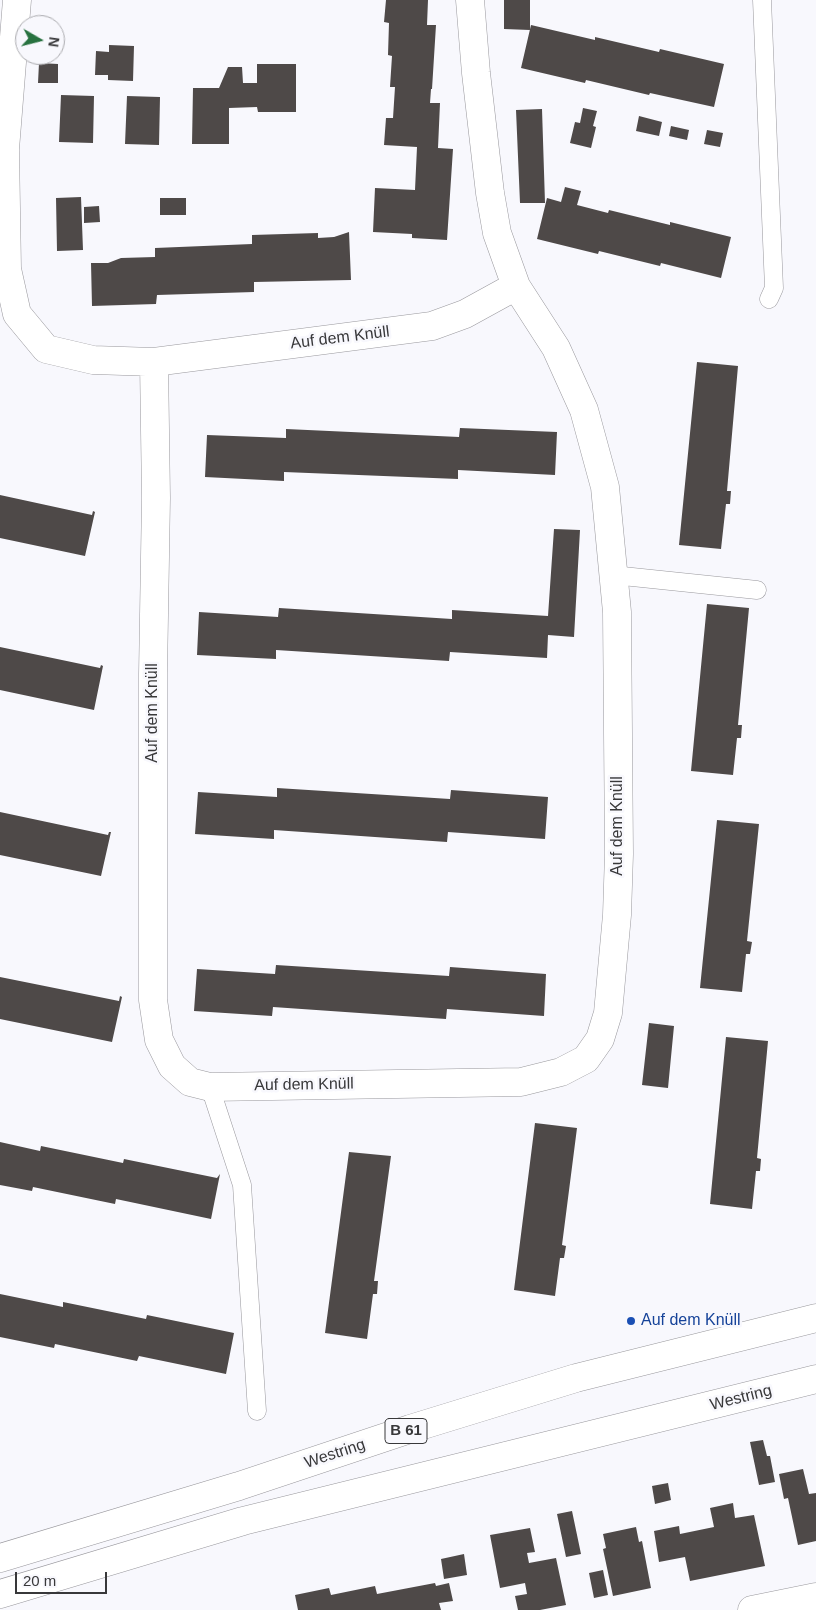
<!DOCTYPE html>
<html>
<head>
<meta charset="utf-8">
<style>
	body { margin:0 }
	#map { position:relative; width:816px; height:1610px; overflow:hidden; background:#f8f8fd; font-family:Helvetica,sans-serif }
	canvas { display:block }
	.north { position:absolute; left:15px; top:15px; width:50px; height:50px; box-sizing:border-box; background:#f8f8fd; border:1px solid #ababaf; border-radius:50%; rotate:98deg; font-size:14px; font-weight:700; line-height:20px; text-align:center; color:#38383a }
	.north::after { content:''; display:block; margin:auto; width:18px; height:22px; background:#287240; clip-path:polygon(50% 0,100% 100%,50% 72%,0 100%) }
	.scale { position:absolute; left:15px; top:1572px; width:92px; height:22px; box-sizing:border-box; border:2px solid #38383a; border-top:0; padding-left:6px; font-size:15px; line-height:18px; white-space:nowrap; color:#38383a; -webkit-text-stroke:4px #f8f8fd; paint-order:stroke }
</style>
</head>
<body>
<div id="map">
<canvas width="816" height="1610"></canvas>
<div class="north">N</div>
<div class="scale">20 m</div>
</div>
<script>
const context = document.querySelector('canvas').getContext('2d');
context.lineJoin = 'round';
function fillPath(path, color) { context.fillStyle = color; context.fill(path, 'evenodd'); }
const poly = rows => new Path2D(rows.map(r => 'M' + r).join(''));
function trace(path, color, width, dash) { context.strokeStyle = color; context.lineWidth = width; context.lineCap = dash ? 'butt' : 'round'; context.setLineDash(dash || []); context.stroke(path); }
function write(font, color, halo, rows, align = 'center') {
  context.font = font + ' Helvetica,sans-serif'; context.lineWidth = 5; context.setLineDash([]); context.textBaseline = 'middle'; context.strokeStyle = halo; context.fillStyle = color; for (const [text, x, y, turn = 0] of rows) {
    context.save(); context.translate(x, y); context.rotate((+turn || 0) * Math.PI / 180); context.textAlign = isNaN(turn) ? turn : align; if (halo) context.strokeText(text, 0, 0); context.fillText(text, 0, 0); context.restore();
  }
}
fillPath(poly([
	[386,0,428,0,427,25,436,25,432,89,431,89,430,103,440,103,438,148,453,149,447,240,412,238,412,234,373,232,375,188,415,190,417,147,384,145,386,118,393,118,395,87,390,87,392,56,388,55,389,23,384,22],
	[504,0,530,0,530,30,504,29],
	[531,25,595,40,595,37,659,52,660,49,724,64,714,107,650,93,649,95,586,80,585,83,521,68],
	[109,45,134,46,133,81,108,80,108,75,95,75,96,51,109,52],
	[39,63,58,64,58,83,38,83],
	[257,64,296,64,296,112,258,112,257,107,229,108,229,144,192,144,193,88,219,88,228,67,242,67,243,83,257,83],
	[61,95,94,96,93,143,59,142],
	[127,96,160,97,159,145,125,144],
	[583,108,597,111,593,126,596,127,591,148,570,143,575,122,580,123],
	[542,109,545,203,520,203,516,110],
	[639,116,662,122,659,136,636,131],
	[671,126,689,130,687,140,669,136],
	[707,130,723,133,720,147,704,144],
	[565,187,581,191,577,205,608,213,609,210,670,225,670,222,731,237,721,278,661,263,660,266,599,251,598,254,537,239,547,198,561,202],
	[81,197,83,250,57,251,56,198],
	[160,198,186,198,186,215,160,215],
	[99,206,100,222,84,223,84,207],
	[349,232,351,280,254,282,254,292,157,295,156,304,92,306,91,263,108,263,121,258,155,257,155,248,252,244,252,235,318,233,318,238,334,237],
	[697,362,738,366,727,491,731,491,730,504,726,504,721,549,679,545],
	[460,428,557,432,555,475,458,470,458,479,284,472,284,481,205,477,207,435,286,438,286,429,459,437],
	[0,495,92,515,93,511,95,512,85,556,0,538],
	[554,529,580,530,574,637,548,635,547,658,450,652,449,661,276,650,276,659,197,655,199,612,278,617,279,608,452,619,452,610,548,616],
	[707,604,749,608,738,725,742,725,741,738,737,738,733,775,691,771],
	[0,647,100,668,101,665,103,666,94,710,0,690],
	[277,788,450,799,451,790,548,797,545,839,448,832,447,842,274,830,274,839,195,834,198,792,277,797],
	[0,812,108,835,109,832,111,832,101,876,0,855],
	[717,820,759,824,747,941,752,942,750,954,746,954,742,992,700,988],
	[276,965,449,976,450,967,546,974,544,1016,447,1009,446,1019,273,1007,272,1016,194,1011,197,969,275,974],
	[0,977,119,1001,120,996,122,997,112,1042,0,1019],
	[649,1023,674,1026,668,1088,642,1085],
	[726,1037,768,1041,757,1158,761,1159,760,1171,756,1171,752,1209,710,1204],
	[535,1123,577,1128,562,1245,566,1246,564,1258,560,1258,555,1296,514,1290],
	[0,1142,40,1151,41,1146,123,1163,124,1159,217,1178,220,1174,211,1219,116,1199,115,1204,33,1187,32,1191,0,1185],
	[349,1152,391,1156,374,1281,378,1281,377,1294,373,1294,367,1339,325,1333],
	[0,1294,63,1307,63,1302,146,1319,147,1315,234,1333,226,1374,139,1356,137,1361,55,1344,54,1348,0,1337],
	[763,1440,767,1456,770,1456,775,1482,759,1485,750,1442],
	[803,1469,809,1494,816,1493,816,1541,798,1545,788,1498,784,1499,779,1474],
	[668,1483,671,1500,655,1504,652,1486],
	[733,1503,735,1518,754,1515,765,1566,690,1581,685,1557,659,1562,654,1531,679,1526,680,1534,714,1527,710,1508],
	[572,1511,581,1554,566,1557,557,1514],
	[636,1527,639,1542,642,1541,651,1588,613,1596,603,1549,606,1548,603,1534],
	[530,1528,535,1552,527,1553,529,1563,556,1558,566,1605,540,1610,518,1610,515,1596,527,1594,525,1583,500,1588,490,1535],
	[464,1554,467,1575,444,1579,441,1559],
	[603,1570,608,1595,594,1598,589,1573],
	[435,1583,436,1586,449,1583,453,1601,439,1603,441,1610,298,1610,295,1595,329,1588,331,1595,375,1586,377,1594]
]), '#4e4948');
const service = poly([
	[762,0,774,288,769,299],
	[613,575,757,590],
	[210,1087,242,1185,257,1411]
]);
const minor = poly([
	[17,0,5,149,7,269,17,314,46,349,93,360,154,362,432,326,465,314,516,286],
	[154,362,156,498,153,674,153,1000,159,1040,172,1066,190,1082,210,1087,521,1082,561,1072,586,1059,600,1039,608,1013,617,915,619,854,617,612,605,487,584,410,556,348,516,286,497,233,490,193,476,73,470,0],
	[752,1610,816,1597]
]);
const primary = poly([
	[0,1558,239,1486,410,1429,576,1378,816,1318],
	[0,1594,243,1521,816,1379]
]);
trace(service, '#99989d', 19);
trace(minor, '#99989d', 29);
trace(primary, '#99989d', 29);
trace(service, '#fff', 18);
trace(minor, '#fff', 28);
trace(primary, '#fff', 28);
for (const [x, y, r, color] of [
	[631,1321,5,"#1a4fb4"]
]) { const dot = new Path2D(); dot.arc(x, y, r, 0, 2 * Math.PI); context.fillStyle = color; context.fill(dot); trace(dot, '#f8f8fd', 2); }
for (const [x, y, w] of [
	[406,1431,42]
]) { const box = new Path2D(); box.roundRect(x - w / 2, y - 12.5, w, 25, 4); context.fillStyle = '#f8f8fd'; context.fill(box); trace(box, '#38383a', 1); }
write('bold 15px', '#38383a', null, [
	["B 61",406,1431]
]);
write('16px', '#38383a', '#f8f8fd', [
	["Auf dem Knüll",340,338,-7],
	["Auf dem Knüll",153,713,-90],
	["Auf dem Knüll",618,826,-90],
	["Auf dem Knüll",304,1085,-1],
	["Westring",741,1398,-14],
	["Westring",335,1454,-18]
]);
write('16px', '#164399', '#f8f8fd', [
	["Auf dem Knüll",641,1321]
], 'left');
</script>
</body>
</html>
